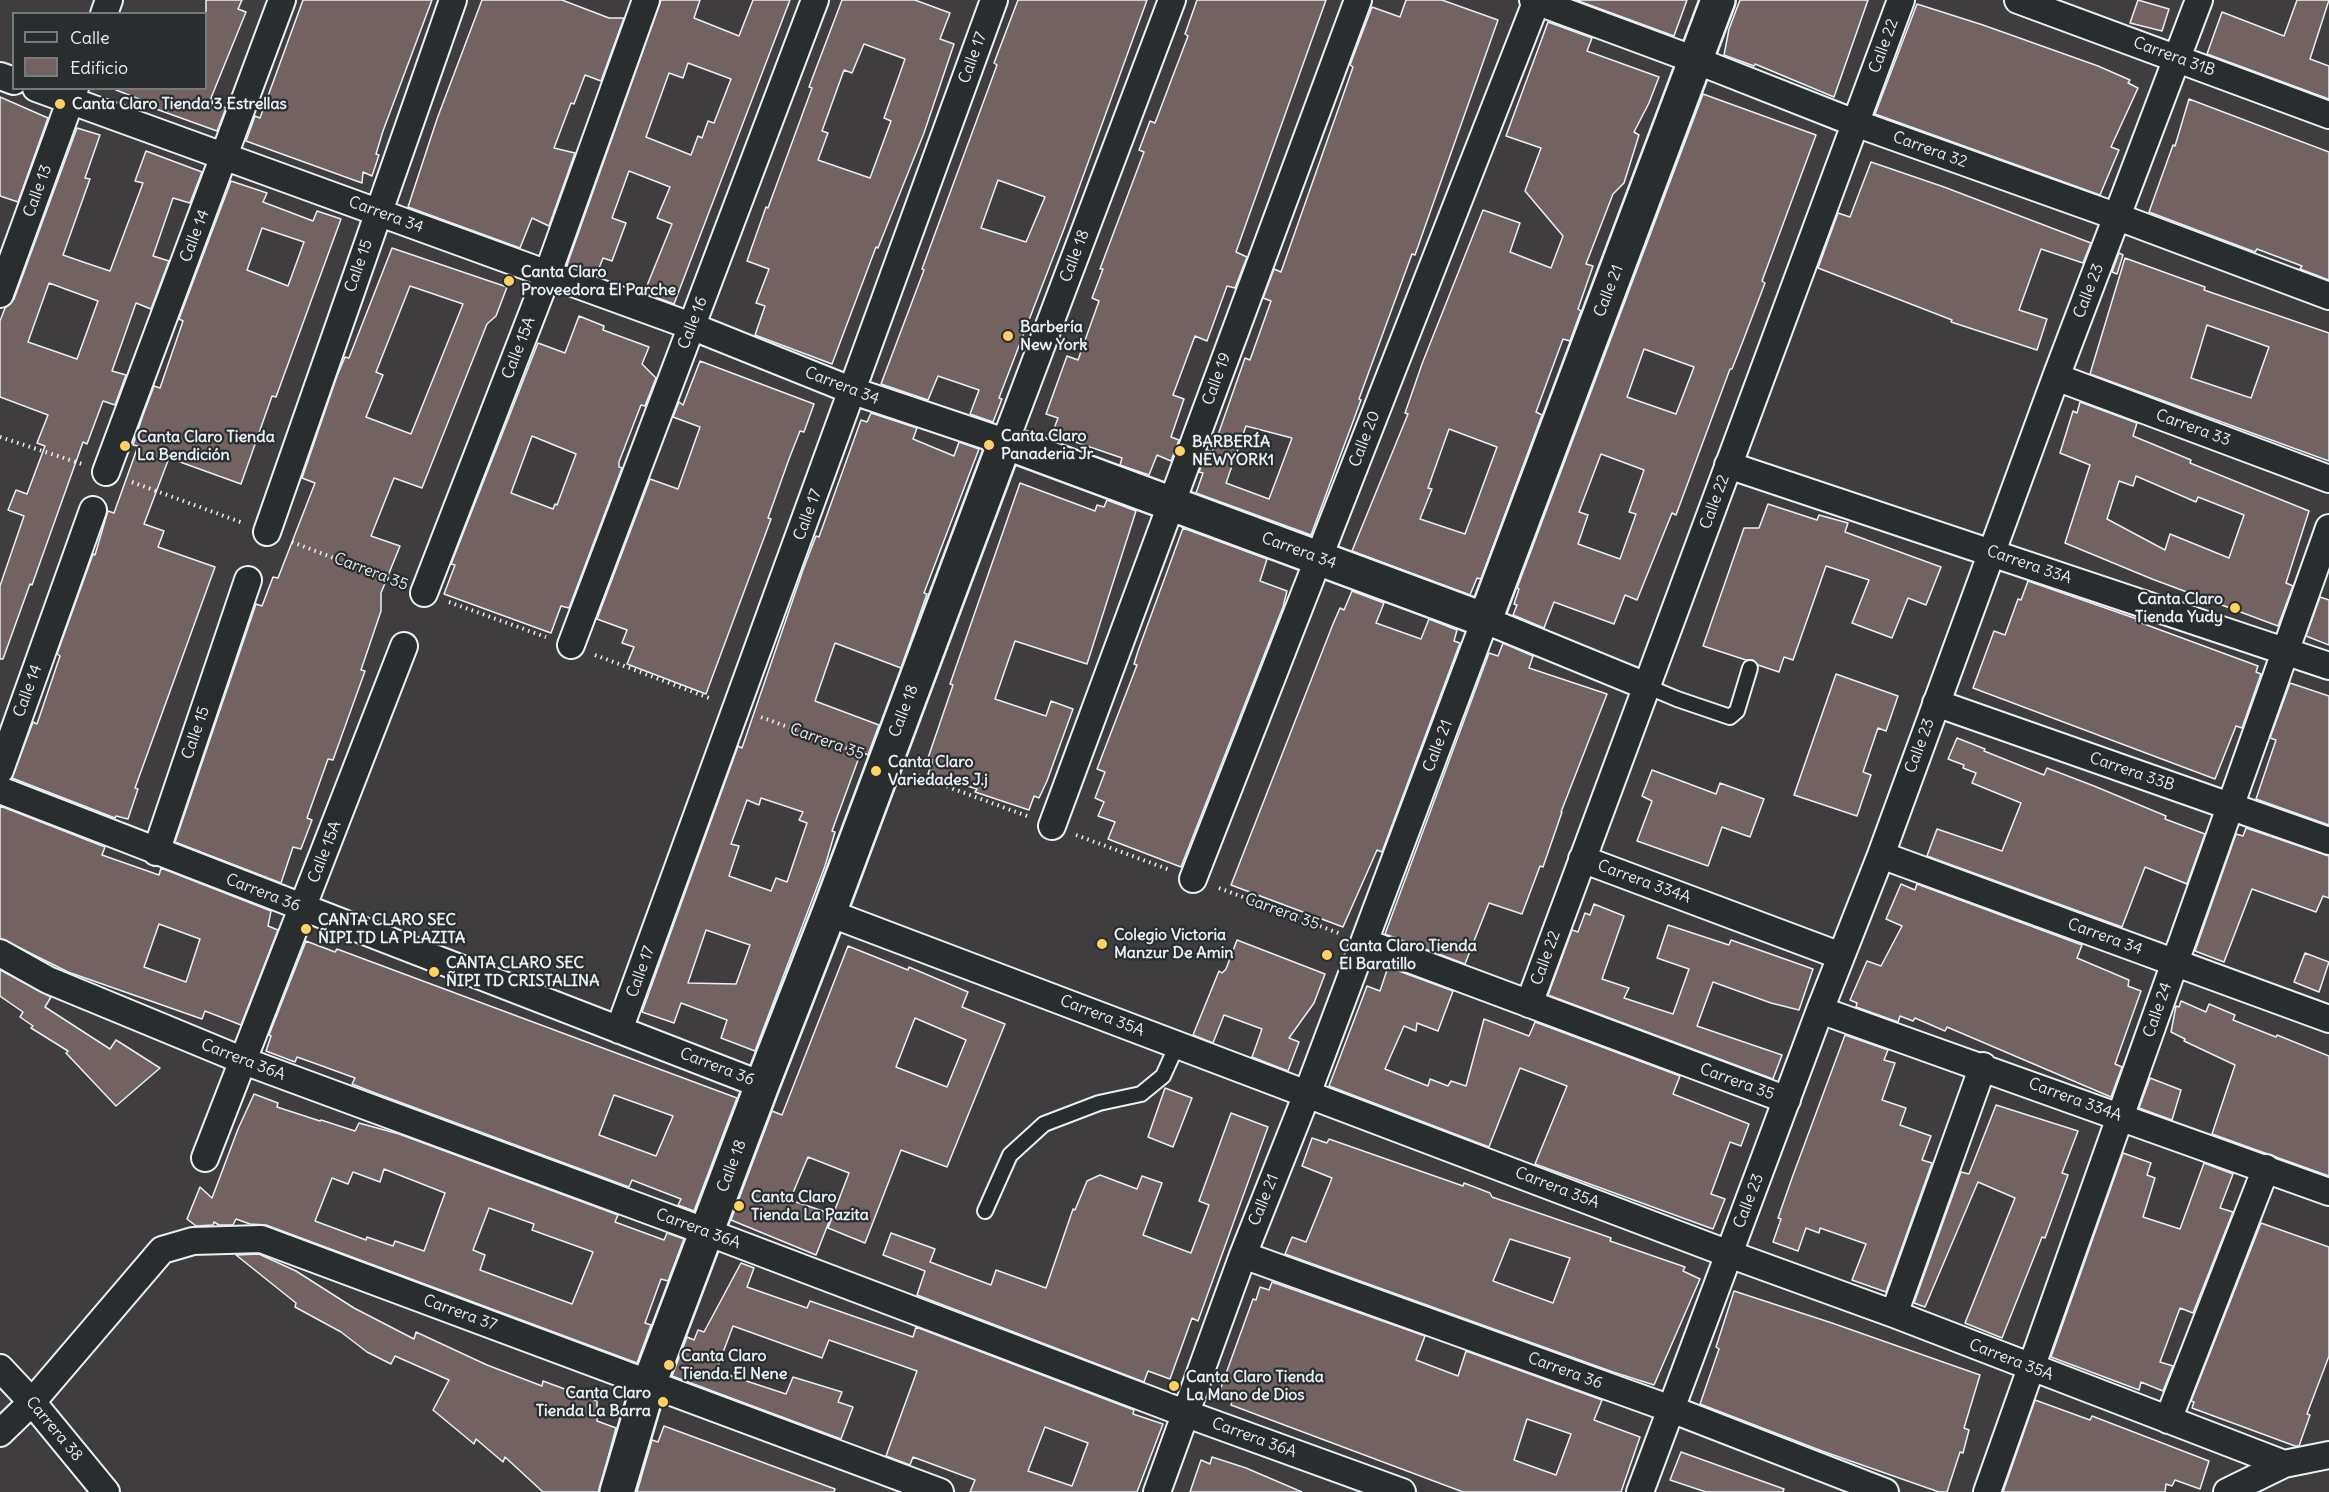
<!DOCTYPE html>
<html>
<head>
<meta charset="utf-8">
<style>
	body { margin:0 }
	#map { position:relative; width:2329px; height:1492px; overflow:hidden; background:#403d3e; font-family:Delius,sans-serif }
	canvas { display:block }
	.legend { position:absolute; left:12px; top:12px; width:195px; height:78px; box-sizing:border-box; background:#2a2d2e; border:2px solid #767b7f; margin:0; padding:8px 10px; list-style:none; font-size:18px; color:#e8f1f8 }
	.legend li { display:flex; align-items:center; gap:12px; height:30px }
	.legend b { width:30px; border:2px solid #767b7f }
</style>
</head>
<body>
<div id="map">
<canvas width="2329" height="1492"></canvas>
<ul class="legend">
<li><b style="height:8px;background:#2a2d2e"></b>Calle</li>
<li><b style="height:16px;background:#726362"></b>Edificio</li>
</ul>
</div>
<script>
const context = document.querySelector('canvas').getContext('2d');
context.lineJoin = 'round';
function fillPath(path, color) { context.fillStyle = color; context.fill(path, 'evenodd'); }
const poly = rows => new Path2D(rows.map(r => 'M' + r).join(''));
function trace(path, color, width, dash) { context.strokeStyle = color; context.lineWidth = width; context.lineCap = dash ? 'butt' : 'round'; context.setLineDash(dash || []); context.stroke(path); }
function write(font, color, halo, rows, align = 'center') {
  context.font = font + ' Delius,sans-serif'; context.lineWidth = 4.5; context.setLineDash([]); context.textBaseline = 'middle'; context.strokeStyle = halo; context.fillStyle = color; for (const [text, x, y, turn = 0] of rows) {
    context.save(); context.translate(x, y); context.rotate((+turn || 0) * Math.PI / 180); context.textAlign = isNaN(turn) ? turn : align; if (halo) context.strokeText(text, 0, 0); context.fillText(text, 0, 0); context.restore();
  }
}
const building = poly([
	[206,0,242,0,238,9,246,12,211,98,213,99,212,103,226,108,217,131,156,109,157,106,116,90,116,88,206,88,206,0],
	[303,0,432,0,383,131,376,154,379,155,372,176,363,172,362,183,246,141,255,116,260,118,303,0],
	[482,0,562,0,609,18,624,18,601,81,585,75,574,104,571,103,554,148,575,153,549,226,532,218,520,248,408,207,437,119,482,0],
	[661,0,700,0,694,18,739,36,753,0,790,0,674,304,644,293,672,224,657,218,670,187,629,171,612,218,626,223,612,261,603,258,596,276,567,265,661,0],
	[688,63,731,79,714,123,708,121,702,138,698,136,691,155,646,137,669,73,683,78,688,63],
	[842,0,915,0,950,13,940,39,954,44,924,133,878,248,876,247,832,364,755,335,765,306,756,303,769,269,747,261,766,207,768,208,812,88,809,87,842,0],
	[864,44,905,59,884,118,891,121,870,178,818,160,828,133,822,131,844,70,852,73,864,44],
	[1018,0,1147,0,1064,229,999,398,1002,399,993,422,970,414,979,390,938,376,928,400,881,384,924,270,922,269,997,65,994,63,1018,0],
	[998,180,1045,197,1026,242,981,228,998,180],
	[1197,0,1326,0,1236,252,1247,257,1235,288,1227,286,1207,341,1195,336,1173,395,1184,399,1171,437,1179,440,1171,461,1157,455,1149,475,1120,465,1122,458,1052,434,1058,418,1046,414,1067,356,1078,360,1099,301,1092,298,1103,269,1100,269,1144,152,1139,150,1150,121,1155,123,1188,36,1185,34,1197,0],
	[1406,0,1442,0,1498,20,1415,255,1412,254,1359,399,1361,400,1311,535,1196,493,1203,473,1199,472,1207,450,1212,452,1245,358,1250,360,1271,301,1263,298,1274,269,1281,272,1353,67,1350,65,1372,7,1400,17,1406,0],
	[1246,426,1292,438,1269,499,1226,483,1246,426],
	[1576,0,1687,0,1674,36,1576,0],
	[1740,0,1868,0,1834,97,1755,64,1754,66,1724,55,1729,29,1740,0],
	[2138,0,2169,9,2162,31,2130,23,2138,0],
	[2297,0,2329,0,2310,59,2329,66,2329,99,2207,54,2222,12,2284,36,2297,0],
	[1917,4,1983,25,2098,66,2130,80,2128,83,2138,88,2111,147,2119,150,2100,195,1875,114,1917,4],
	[1548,22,1592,38,1587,51,1659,77,1649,103,1634,132,1639,135,1624,183,1613,194,1586,264,1593,266,1578,309,1581,311,1570,341,1563,339,1536,412,1542,415,1481,579,1477,578,1470,595,1352,551,1408,414,1405,413,1422,364,1483,210,1520,223,1510,252,1551,268,1563,236,1525,191,1541,148,1506,136,1548,22],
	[1449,429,1497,447,1465,534,1420,519,1432,489,1428,488,1449,429],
	[1703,94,1816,135,1762,281,1765,283,1743,341,1732,369,1730,369,1676,515,1672,513,1637,600,1625,595,1614,624,1554,602,1544,628,1513,615,1517,605,1514,604,1519,589,1517,588,1703,94],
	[1644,349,1694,367,1676,414,1627,397,1644,349],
	[1601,454,1644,470,1629,512,1636,514,1620,559,1578,544,1588,515,1579,512,1601,454],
	[0,97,48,118,18,202,0,196,0,97],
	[2189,99,2329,152,2329,280,2300,269,2302,266,2257,249,2255,252,2149,212,2173,145,2175,146,2189,99],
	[77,128,100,135,85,178,90,179,63,255,86,263,110,271,143,183,135,181,146,151,202,172,190,203,173,198,153,256,169,261,151,309,136,303,112,371,126,375,115,405,103,401,87,444,83,442,32,585,30,584,3,659,0,659,0,586,24,516,8,510,16,490,27,494,45,446,37,443,48,415,0,397,0,321,5,308,14,299,77,128],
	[49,283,98,301,77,359,28,342,49,283],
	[1871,162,1944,187,2091,243,2083,263,2041,249,2019,310,2047,319,2037,350,1951,322,1952,320,1818,268,1838,213,1850,217,1871,162],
	[231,181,267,193,263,202,313,221,317,211,341,219,276,397,272,396,241,484,169,458,144,524,164,531,158,547,215,567,135,788,138,789,128,819,116,816,115,818,12,778,33,722,37,724,60,656,57,654,93,554,95,555,107,514,108,511,114,513,138,446,133,445,143,415,154,386,160,388,183,321,179,319,231,181],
	[262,228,304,242,288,286,247,270,262,228],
	[392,248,507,287,496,316,487,324,422,488,394,478,371,536,400,546,381,593,381,611,361,670,365,671,347,721,333,760,328,759,307,818,312,820,301,849,293,847,281,883,175,842,256,604,262,606,273,577,278,578,315,483,302,478,337,376,345,357,349,358,392,248],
	[410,286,463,304,411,434,366,417,383,375,376,372,410,286],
	[2119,253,2123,255,2117,274,2112,272,2119,253],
	[2125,258,2205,287,2204,290,2329,333,2329,461,2090,374,2125,258],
	[2207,325,2269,347,2251,398,2191,378,2207,325],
	[579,316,604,326,603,330,649,347,642,364,656,378,645,406,641,405,619,462,619,467,622,468,569,608,561,606,551,633,444,594,455,565,451,564,538,343,565,353,579,316],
	[532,436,576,454,557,505,555,504,553,509,511,493,532,436],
	[700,361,814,404,804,432,800,431,789,459,768,518,771,519,706,694,627,664,634,647,622,643,627,630,597,619,650,479,678,489,700,427,673,417,679,402,683,405,700,361],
	[2080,402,2137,423,2133,436,2191,460,2190,463,2309,511,2286,583,2293,586,2278,626,2152,579,2065,543,2090,465,2060,453,2073,411,2077,413,2080,402],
	[2136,476,2196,502,2198,497,2244,515,2229,558,2170,534,2165,550,2107,519,2119,481,2133,486,2136,476],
	[871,413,917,428,913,439,954,456,959,442,979,449,924,593,927,594,901,668,835,643,815,701,879,725,868,755,861,752,832,831,835,832,825,866,755,1051,721,1038,727,1020,681,1003,674,1023,642,1012,738,746,742,748,803,570,816,536,819,537,861,420,867,422,871,413],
	[761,798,803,812,799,820,807,823,787,882,776,878,771,891,729,876,739,846,731,844,747,800,759,805,761,798],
	[706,930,750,945,736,984,688,983,706,930],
	[1020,483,1095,511,1097,505,1104,507,1107,500,1136,511,1087,664,1015,641,995,699,1046,716,1051,701,1073,709,1047,781,1039,798,1034,796,1029,810,975,792,977,789,928,774,933,760,928,758,953,685,950,684,1020,483],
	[1768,504,1817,520,1819,515,1848,523,1845,532,1941,567,1926,605,1908,598,1892,638,1852,623,1869,580,1826,566,1793,660,1784,657,1779,672,1758,665,1753,660,1746,660,1703,646,1744,528,1759,528,1768,504],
	[1183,528,1267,559,1260,581,1287,591,1283,607,1181,867,1108,839,1115,822,1098,816,1104,802,1095,798,1105,772,1097,769,1137,665,1134,664,1138,651,1183,528],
	[2028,581,2137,619,2136,621,2258,666,2256,672,2261,674,2242,728,2236,726,2215,779,1973,688,1994,631,2005,635,2018,599,2021,600,2028,581],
	[1352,591,1384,603,1376,623,1421,639,1429,619,1457,630,1454,641,1460,643,1382,852,1377,850,1343,927,1231,885,1333,624,1340,608,1344,610,1352,591],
	[2320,597,2329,600,2329,645,2306,636,2320,597],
	[1503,643,1533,656,1529,668,1607,694,1561,812,1562,812,1543,867,1540,866,1522,914,1489,903,1465,964,1385,934,1489,653,1498,656,1503,643],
	[1836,674,1898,696,1886,731,1878,728,1863,772,1871,775,1857,816,1794,795,1836,674],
	[2290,683,2329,696,2329,825,2256,799,2276,740,2270,738,2290,683],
	[1957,738,1985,749,1984,751,2044,775,2047,768,2094,786,2166,816,2165,819,2205,834,2187,884,2145,867,2122,927,1927,856,1937,829,2002,851,2021,803,1972,783,1976,773,1963,768,1964,765,1948,759,1957,738],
	[1652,770,1716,794,1720,783,1764,799,1750,837,1722,827,1708,866,1637,841,1652,801,1642,796,1652,770],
	[0,806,105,847,102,855,159,875,161,868,271,911,268,926,278,930,241,1025,205,1011,202,1019,68,972,0,938,0,806],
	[159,924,200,939,186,982,144,967,159,924],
	[2246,828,2329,856,2329,898,2323,896,2316,912,2252,889,2224,962,2195,951,2236,834,2243,836,2246,828],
	[1901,884,1915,890,1917,884,2082,945,2077,958,2129,980,2128,986,2141,991,2115,1064,2122,1067,2111,1097,1947,1027,1945,1031,1915,1018,1913,1021,1900,1016,1898,1022,1856,1007,1857,1003,1850,1000,1867,961,1881,966,1902,926,1886,919,1901,884],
	[1594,904,1624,916,1602,979,1629,988,1624,998,1673,1014,1689,969,1657,958,1668,925,1729,945,1731,940,1813,969,1799,1010,1771,1003,1713,982,1697,1026,1782,1055,1773,1079,1548,995,1572,930,1578,932,1585,913,1590,915,1594,904],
	[1237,940,1325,974,1314,1003,1289,1038,1299,1042,1288,1071,1252,1057,1262,1029,1224,1015,1213,1043,1193,1035,1219,971,1222,973,1226,969,1237,940],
	[306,941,335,952,337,949,737,1098,694,1211,678,1205,681,1199,632,1180,629,1187,375,1093,352,1084,355,1078,325,1067,297,1057,295,1062,266,1051,271,1036,269,1035,306,941],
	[614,1095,673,1116,656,1156,599,1135,614,1095],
	[848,946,908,970,909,967,968,992,962,1007,1005,1024,947,1167,901,1150,865,1243,828,1228,849,1173,808,1157,790,1200,832,1214,816,1255,731,1220,772,1111,782,1115,848,946],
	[915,1018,966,1040,947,1087,896,1067,915,1018],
	[2305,953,2329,962,2319,992,2294,982,2305,953],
	[1388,967,1453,991,1438,1031,1417,1023,1416,1031,1404,1026,1385,1069,1428,1086,1430,1079,1448,1086,1451,1081,1466,1086,1484,1019,1529,1036,1535,1022,1680,1076,1673,1094,1749,1124,1741,1146,1730,1142,1711,1194,1725,1199,1713,1229,1535,1164,1567,1086,1520,1068,1489,1147,1329,1086,1367,986,1380,991,1388,967],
	[0,970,51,997,45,1007,110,1049,116,1040,160,1068,116,1106,66,1053,68,1051,31,1028,33,1026,20,1017,23,1012,0,996,0,970],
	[2181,1001,2206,1012,2209,1004,2235,1015,2233,1020,2276,1037,2277,1035,2329,1056,2329,1176,2212,1134,2235,1065,2184,1041,2185,1039,2171,1032,2176,1006,2179,1007,2181,1001],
	[1845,1035,1888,1050,1884,1060,1895,1063,1882,1100,1906,1108,1900,1125,1931,1136,1922,1160,1932,1163,1886,1292,1852,1280,1866,1244,1820,1228,1819,1233,1806,1228,1798,1251,1773,1242,1781,1219,1778,1218,1792,1178,1845,1035],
	[2150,1078,2181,1090,2172,1120,2139,1108,2150,1078],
	[1165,1088,1192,1098,1173,1147,1148,1137,1165,1088],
	[254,1094,278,1103,277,1107,320,1121,321,1120,355,1131,359,1123,399,1134,618,1215,615,1222,664,1240,667,1233,684,1239,668,1281,661,1279,645,1323,651,1325,637,1363,266,1225,250,1224,236,1219,233,1225,219,1225,214,1222,213,1225,196,1226,187,1219,200,1187,212,1198,238,1129,254,1094],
	[384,1169,445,1193,424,1251,395,1241,393,1246,367,1237,366,1240,315,1221,332,1178,348,1184,353,1172,380,1182,384,1169],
	[489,1208,534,1224,532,1230,593,1252,572,1304,480,1270,485,1255,473,1250,489,1208],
	[1996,1105,2078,1131,2062,1173,2068,1175,2045,1238,2042,1237,2002,1338,1965,1323,2015,1198,1978,1182,1925,1307,1914,1303,1961,1172,1969,1174,1996,1105],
	[1231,1113,1268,1127,1198,1321,1192,1318,1170,1379,1148,1371,1144,1382,917,1295,925,1271,883,1255,891,1233,935,1249,930,1262,991,1285,996,1270,1046,1288,1073,1209,1075,1210,1087,1181,1100,1175,1137,1189,1142,1176,1162,1183,1143,1235,1191,1253,1209,1205,1199,1201,1231,1113],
	[1312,1138,1327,1143,1329,1139,1463,1186,1464,1183,1490,1193,1492,1197,1597,1233,1611,1238,1610,1241,1685,1267,1683,1271,1700,1279,1654,1385,1613,1372,1285,1254,1292,1237,1306,1242,1332,1178,1302,1166,1312,1138],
	[1510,1239,1570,1258,1553,1303,1493,1281,1510,1239],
	[2123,1153,2151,1163,2147,1175,2155,1178,2143,1217,2180,1229,2204,1163,2233,1174,2220,1208,2233,1212,2193,1313,2180,1308,2160,1362,2173,1366,2163,1391,2141,1382,2139,1390,2051,1357,2123,1153],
	[2261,1223,2329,1247,2329,1356,2307,1414,2310,1415,2299,1446,2295,1446,2192,1408,2194,1402,2191,1401,2261,1223],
	[259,1254,296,1271,354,1308,414,1339,416,1332,487,1365,542,1386,543,1381,597,1401,597,1421,616,1428,599,1492,543,1492,505,1457,503,1462,476,1439,474,1444,433,1410,449,1380,395,1356,391,1364,367,1352,341,1332,295,1307,296,1303,236,1255,259,1254],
	[741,1263,754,1268,747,1287,807,1308,810,1301,913,1337,916,1327,1134,1410,1133,1414,1163,1424,1137,1492,970,1492,975,1480,913,1457,910,1465,886,1456,917,1371,829,1340,822,1358,733,1326,716,1371,786,1394,793,1377,842,1392,838,1402,853,1407,841,1439,672,1376,687,1337,694,1340,698,1330,704,1332,741,1263],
	[1045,1427,1088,1443,1072,1486,1028,1471,1045,1427],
	[1272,1282,1425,1336,1416,1360,1458,1376,1466,1351,1602,1400,1594,1420,1640,1437,1621,1492,1463,1492,1231,1405,1233,1398,1219,1393,1253,1299,1256,1300,1260,1287,1269,1290,1272,1282],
	[1527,1419,1571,1434,1556,1475,1514,1460,1527,1419],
	[1734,1291,1832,1323,1980,1375,1964,1428,1969,1430,1963,1453,1960,1452,1947,1492,1939,1492,1822,1451,1700,1404,1719,1349,1716,1347,1734,1291],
	[2035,1400,2090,1420,2092,1416,2209,1461,2200,1489,2175,1480,2172,1486,2166,1484,2165,1492,2003,1492,2035,1400],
	[664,1426,835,1489,834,1492,637,1492,652,1440,658,1442,664,1426],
	[1681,1452,1784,1489,1783,1492,1706,1492,1670,1480,1681,1452],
	[1212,1457,1246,1468,1302,1492,1190,1492,1201,1460,1210,1464,1212,1457]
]);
fillPath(building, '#726362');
trace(building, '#e8f1f8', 1.5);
const lane = poly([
	[1646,686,1677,699,1730,717,1737,711,1750,668],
	[985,1211,1010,1155,1044,1124,1099,1103,1141,1094,1163,1076,1177,1045]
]);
const street = poly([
	[1533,0,1695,60,1855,123,2118,217,2329,296],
	[2018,0,2329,115],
	[104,14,109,0],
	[0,76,14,81],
	[36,88,691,326,853,391,1005,442,1172,0],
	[0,294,75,88],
	[2056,377,2329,479],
	[1728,465,2329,666],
	[106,472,282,0],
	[267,532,453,0],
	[424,593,548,273,646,0],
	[571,645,815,0],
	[1936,703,2329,841],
	[0,770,93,510],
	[0,790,762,1085],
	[1052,826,1358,0],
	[156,852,248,580],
	[1881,855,2329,1019],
	[1582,859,1841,956],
	[1193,879,1537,0],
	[829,913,1729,1254,1894,1314,2284,1464],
	[1364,942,1787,1100],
	[0,953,48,980,244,1061,707,1232,1187,1414,1402,1492],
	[1529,1004,1901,0],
	[1820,1010,2329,1192],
	[619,1030,994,0],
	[205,1158,404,646],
	[1243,1255,1671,1409,1885,1492],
	[1894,1314,1983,1066],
	[0,1368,32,1402,106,1492],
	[2168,1420,2266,1168],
	[0,1433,32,1402,162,1250,193,1241,261,1239,940,1492],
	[1157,1492,1243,1255,1307,1094,1485,620,1646,686],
	[1640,1492,1820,1010,1881,855,2056,377,2199,0],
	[1987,1492,2329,528],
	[2227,1492,2284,1464,2329,1455]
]);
const secondary = poly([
	[617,1492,649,1384,762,1085,829,913,1005,442,1485,620,1718,0]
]);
trace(lane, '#e8f1f8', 18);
trace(street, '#e8f1f8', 30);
trace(secondary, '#e8f1f8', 38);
trace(poly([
	[0,437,82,464],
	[132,482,243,523],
	[292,542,399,583],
	[449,602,546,637],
	[595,655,712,699],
	[761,717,858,753],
	[913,774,1027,816],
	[1076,835,1170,870],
	[1219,888,1341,934]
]), '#e8f1f8', 4, [1.5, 4.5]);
trace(lane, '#2a2d2e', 14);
trace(street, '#2a2d2e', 26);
trace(secondary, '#2a2d2e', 33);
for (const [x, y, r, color] of [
	[60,104,6,"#ffd166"],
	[509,281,6,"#ffd166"],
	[1008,336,6,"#ffd166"],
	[989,445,6,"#ffd166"],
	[125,446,6,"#ffd166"],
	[1180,451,6,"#ffd166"],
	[2235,608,6,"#ffd166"],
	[876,771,6,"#ffd166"],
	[306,929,6,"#ffd166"],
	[1102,944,6,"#ffd166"],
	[1327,955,6,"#ffd166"],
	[434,972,6,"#ffd166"],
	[739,1206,6,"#ffd166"],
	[669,1365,6,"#ffd166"],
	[1174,1386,6,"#ffd166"],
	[663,1402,6,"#ffd166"]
]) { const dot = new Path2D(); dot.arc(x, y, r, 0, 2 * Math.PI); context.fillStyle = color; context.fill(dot); trace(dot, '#2a2d2e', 2); }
write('16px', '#e8f1f8', '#2a2d2e', [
	["Calle 22",1884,46,-70],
	["Carrera 31B",2174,57,20],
	["Calle 17",973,58,-70],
	["Carrera 32",1930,150,20],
	["Calle 13",38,191,-70],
	["Carrera 34",386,215,20],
	["Calle 14",195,236,-69],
	["Calle 18",1075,256,-69],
	["Calle 15",359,266,-71],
	["Calle 21",1609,291,-69],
	["Calle 23",2089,291,-69],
	["Calle 16",693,323,-69],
	["Calle 15A",519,348,-69],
	["Calle 19",1217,379,-70],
	["Carrera 34",842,386,21],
	["Carrera 33",2193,428,20],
	["Calle 20",1365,439,-69],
	["Calle 22",1715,502,-70],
	["Calle 17",808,515,-70],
	["Carrera 34",1299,551,20],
	["Carrera 33A",2029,565,19],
	["Carrera 35",371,572,21],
	["Calle 14",28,691,-70],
	["Calle 18",904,711,-69],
	["Calle 15",196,733,-71],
	["Carrera 35",827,742,20],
	["Calle 21",1438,746,-69],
	["Calle 23",1920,746,-70],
	["Carrera 33B",2132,772,19],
	["Calle 15A",325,852,-69],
	["Carrera 334A",1644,882,20],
	["Carrera 36",263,893,21],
	["Carrera 35",1282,912,20],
	["Carrera 34",2105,937,20],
	["Calle 22",1546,958,-70],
	["Calle 17",641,972,-70],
	["Calle 24",2158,1010,-71],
	["Carrera 35A",1102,1016,21],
	["Carrera 36A",243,1060,21],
	["Carrera 36",717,1067,21],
	["Carrera 35",1737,1082,20],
	["Carrera 334A",2075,1100,20],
	["Calle 18",732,1166,-69],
	["Carrera 35A",1557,1188,21],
	["Calle 21",1264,1200,-68],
	["Calle 23",1749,1201,-69],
	["Carrera 36A",698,1229,20],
	["Carrera 37",460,1313,20],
	["Carrera 35A",2011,1360,21],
	["Carrera 36",1565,1371,20],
	["Carrera 38",54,1429,50],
	["Carrera 36A",1254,1438,20]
]);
write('bold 16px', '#e8f1f8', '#2a2d2e', [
	["Canta Claro Tienda 3 Estrellas",72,104],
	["Canta Claro",521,272],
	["Proveedora El Parche",521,290],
	["Barbería",1020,327],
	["New York",1020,345],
	["Canta Claro",1001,436],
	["Panaderia Jr",1001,454],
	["Canta Claro Tienda",137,437],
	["La Bendición",137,455],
	["BARBERÍA",1192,442],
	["NEWYORK1",1192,460],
	["Canta Claro",2223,599,"right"],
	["Tienda Yudy",2223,617,"right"],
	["Canta Claro",888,762],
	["Variedades J.j",888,780],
	["CANTA CLARO SEC",318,920],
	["ÑIPI TD LA PLAZITA",318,938],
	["Colegio Victoria",1114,935],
	["Manzur De Amin",1114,953],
	["Canta Claro Tienda",1339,946],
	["El Baratillo",1339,964],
	["CANTA CLARO SEC",446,963],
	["ÑIPI TD CRISTALINA",446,981],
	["Canta Claro",751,1197],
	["Tienda La Pazita",751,1215],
	["Canta Claro",681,1356],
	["Tienda El Nene",681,1374],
	["Canta Claro Tienda",1186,1377],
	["La Mano de Dios",1186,1395],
	["Canta Claro",651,1393,"right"],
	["Tienda La Barra",651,1411,"right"]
], 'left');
</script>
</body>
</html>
